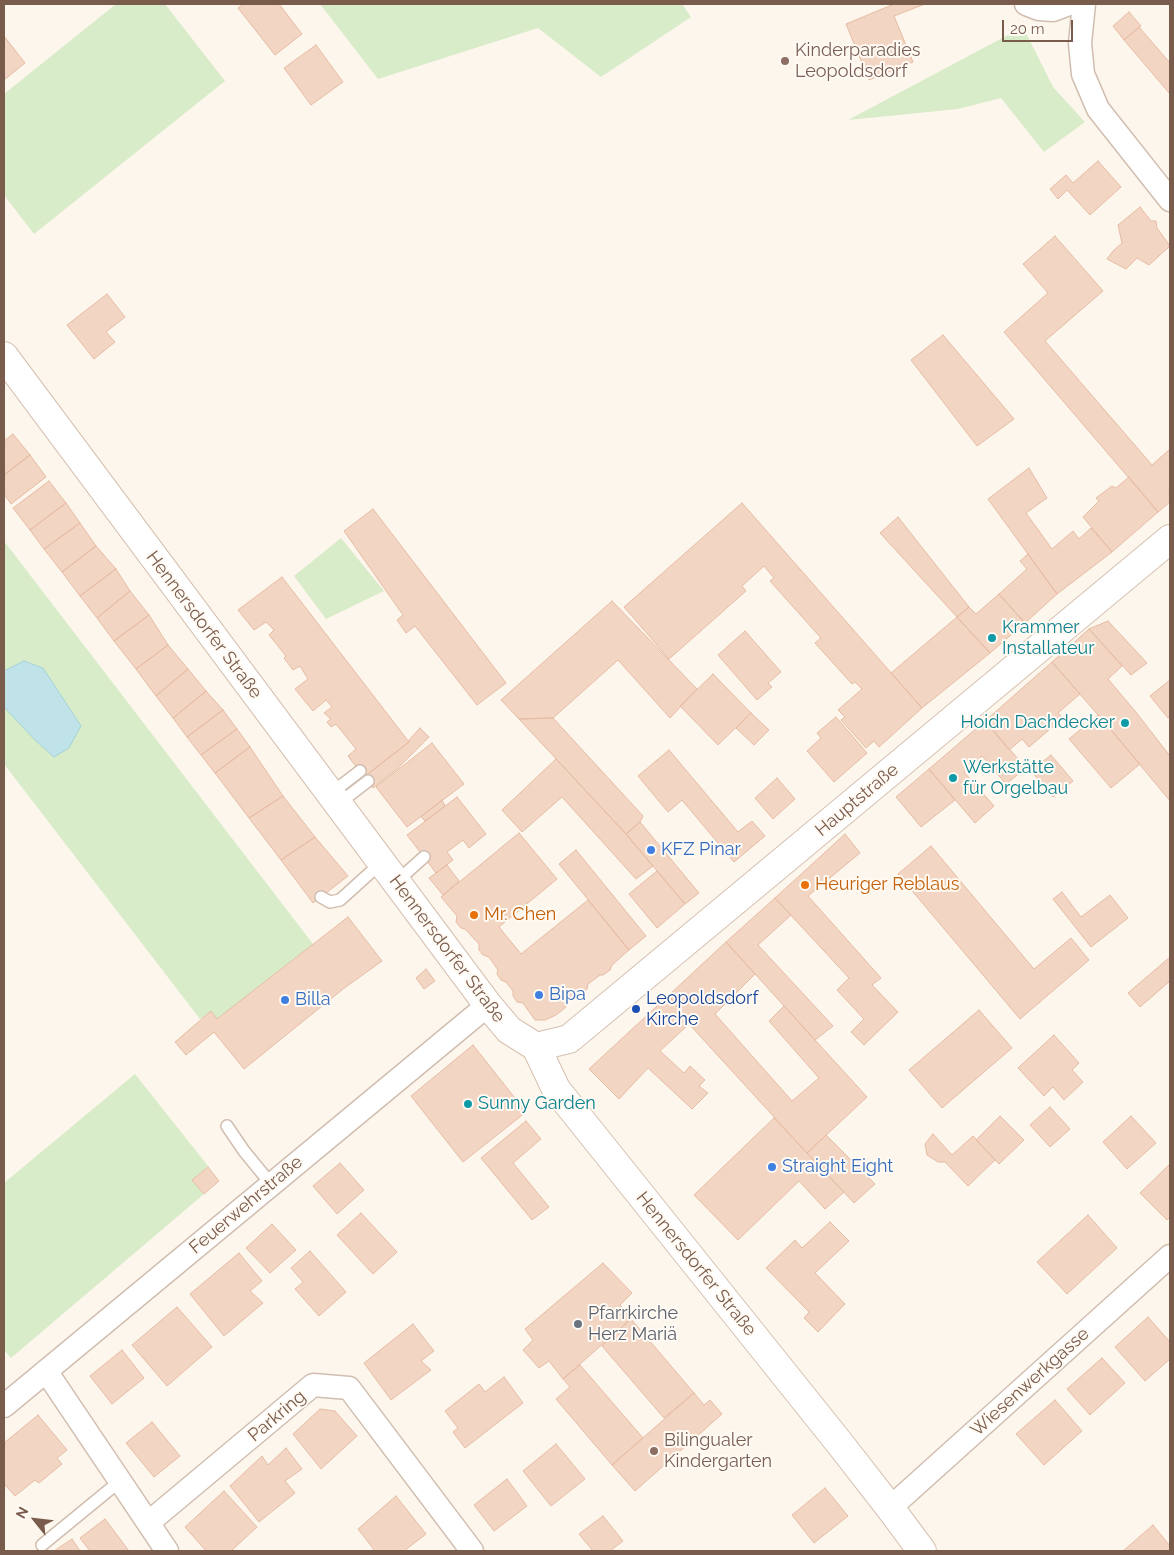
<!DOCTYPE html>
<html>
<head>
<meta charset="utf-8">
<style>
	body { margin:0 }
	#map { position:relative; width:1174px; height:1555px; overflow:hidden; background:#fdf6ec; font-family:Raleway,sans-serif }
	canvas { display:block }
	.frame { position:absolute; inset:0; border:5px solid #7a5c4d; pointer-events:none }
	.north { position:absolute; left:10px; top:1495px; width:50px; height:50px; -webkit-text-stroke:4px #fffaf3; paint-order:stroke; rotate:299deg; font-size:14px; font-weight:700; line-height:20px; text-align:center; color:#7a5c4d }
	.north::after { content:''; display:block; margin:auto; width:18px; height:22px; background:#7a5c4d; clip-path:polygon(50% 0,100% 100%,50% 72%,0 100%) }
	.scale { position:absolute; left:1002px; top:20px; width:71px; height:22px; box-sizing:border-box; border:2px solid #7a5c4d; border-top:0; padding-left:6px; font-size:15px; line-height:18px; white-space:nowrap; color:#7a5c4d; -webkit-text-stroke:4px #fffaf3; paint-order:stroke }
</style>
</head>
<body>
<div id="map">
<canvas width="1174" height="1555"></canvas>
<div class="frame"></div>
<div class="north">N</div>
<div class="scale">20 m</div>
</div>
<script>
const context = document.querySelector('canvas').getContext('2d');
context.lineJoin = 'round';
function fillPath(path, color) { context.fillStyle = color; context.fill(path, 'evenodd'); }
const poly = rows => new Path2D(rows.map(r => 'M' + r).join(''));
function trace(path, color, width, dash) { context.strokeStyle = color; context.lineWidth = width; context.lineCap = dash ? 'butt' : 'round'; context.setLineDash(dash || []); context.stroke(path); }
function write(font, color, halo, rows, align = 'center') {
  context.font = font + ' Raleway,sans-serif'; context.lineWidth = 4; context.setLineDash([]); context.textBaseline = 'middle'; context.strokeStyle = halo; context.fillStyle = color; for (const [text, x, y, turn = 0] of rows) {
    context.save(); context.translate(x, y); context.rotate((+turn || 0) * Math.PI / 180); context.textAlign = isNaN(turn) ? turn : align; if (halo) context.strokeText(text, 0, 0); context.fillText(text, 0, 0); context.restore();
  }
}
fillPath(poly([
	[116,4,165,4,225,81,34,234,4,195,4,94],
	[320,4,682,4,691,17,601,77,538,28,378,79],
	[1023,27,1053,87,1085,122,1044,152,1001,98,958,109,848,120],
	[341,538,384,591,326,619,294,576],
	[4,541,313,944,217,1019,211,1012,200,1019,4,764],
	[135,1074,208,1166,192,1180,204,1194,11,1358,4,1350,4,1183]
]), '#d8ecc9');
const water = poly([
	[24,661,43,668,81,726,69,748,54,757,35,740,4,707,4,671,24,661]
]);
fillPath(water, '#bfe3e8');
trace(water, '#a5d3da', 1);
const building = poly([
	[243,4,279,4,302,34,275,55,238,8,243,4],
	[894,4,925,4,894,16,913,62,869,80,846,24,894,4],
	[1129,12,1141,26,1124,40,1113,26,1129,12],
	[1139,27,1170,63,1170,94,1124,40,1139,27],
	[4,36,25,63,4,80,4,36],
	[316,45,343,82,311,105,284,68,316,45],
	[1098,161,1121,187,1090,215,1067,190,1058,199,1050,189,1066,175,1073,183,1098,161],
	[1140,207,1151,221,1156,221,1157,228,1170,246,1149,265,1137,258,1126,269,1107,259,1113,251,1122,243,1118,225,1140,207],
	[1055,236,1103,291,1045,341,1152,465,1170,449,1170,488,1169,489,1170,502,1158,512,1004,332,1048,293,1023,264,1055,236],
	[107,294,125,317,106,332,115,342,94,359,67,325,107,294],
	[943,335,1014,419,977,446,911,360,943,335],
	[13,434,30,455,4,475,4,441,13,434],
	[30,455,46,477,11,504,4,494,4,475,30,455],
	[1029,468,1047,498,1026,513,1052,549,1073,531,1079,539,1091,528,1112,552,1057,594,988,499,1029,468],
	[1129,477,1158,512,1112,552,1083,517,1099,501,1096,498,1112,486,1116,488,1129,477],
	[49,481,66,503,30,530,13,508,49,481],
	[66,503,80,523,44,549,30,530,66,503],
	[742,503,922,708,879,747,874,741,866,748,841,720,845,717,838,710,862,689,855,682,852,684,815,643,821,638,770,581,774,578,764,566,742,586,746,591,669,659,624,607,742,503],
	[373,509,506,683,477,705,415,626,406,633,397,620,403,615,344,531,373,509],
	[898,517,969,607,957,617,880,533,898,517],
	[80,523,96,546,62,572,44,549,80,523],
	[96,546,116,569,80,596,62,572,96,546],
	[1028,554,1057,594,1025,623,999,594,1027,569,1020,561,1028,554],
	[116,569,130,591,97,618,80,596,116,569],
	[282,577,409,742,364,777,348,756,356,749,336,724,331,727,327,722,331,719,324,713,332,707,326,700,313,711,295,689,308,679,300,666,293,670,284,658,286,656,269,635,274,630,266,622,254,630,238,610,282,577],
	[130,591,149,615,114,641,97,618,130,591],
	[999,594,1025,623,990,653,957,617,969,607,976,614,999,594],
	[612,601,697,689,670,718,618,660,553,718,519,719,501,700,612,601],
	[149,615,168,645,136,669,114,641,149,615],
	[957,617,990,653,922,708,891,673,957,617],
	[1108,621,1147,663,1131,675,1089,629,1108,621],
	[1089,629,1122,666,1108,679,1135,711,1170,756,1170,801,1112,731,1052,662,1089,629],
	[745,631,781,672,768,683,772,687,757,700,718,655,745,631],
	[168,645,188,669,156,696,136,669,168,645],
	[1052,662,1080,694,1058,713,1063,718,1029,747,1022,739,1009,750,985,721,1052,662],
	[188,669,206,691,173,718,156,696,188,669],
	[713,674,751,713,718,745,680,706,713,674],
	[1170,680,1170,716,1168,718,1150,696,1170,680],
	[206,691,223,710,187,737,173,718,206,691],
	[223,710,237,729,201,755,187,737,223,710],
	[751,713,769,730,754,745,736,728,751,713],
	[1098,715,1140,764,1111,788,1069,739,1098,715],
	[836,717,867,753,834,782,807,751,821,738,817,733,836,717],
	[553,718,643,816,640,822,626,834,519,719,553,718],
	[985,721,1026,768,1006,784,982,756,964,772,994,806,975,823,929,769,985,721],
	[420,728,429,737,398,768,373,788,364,777,409,742,409,740,420,728],
	[237,729,250,747,215,773,201,755,237,729],
	[432,743,464,784,407,827,376,787,432,743],
	[250,747,283,796,249,818,215,773,250,747],
	[669,750,738,832,752,821,765,836,734,862,682,800,668,812,638,776,669,750],
	[1051,755,1073,781,1053,797,1031,771,1051,755],
	[556,759,626,834,653,866,636,879,562,797,522,832,502,810,556,759],
	[929,769,955,800,921,827,896,797,929,769],
	[777,778,795,799,773,819,755,798,777,778],
	[283,796,315,837,281,860,249,818,283,796],
	[457,797,486,834,469,848,463,840,447,852,453,860,436,873,407,835,457,797],
	[442,800,445,806,425,821,421,817,442,800],
	[640,822,699,893,685,904,626,834,640,822],
	[519,833,557,879,499,927,521,954,588,900,629,950,612,965,610,970,603,975,600,975,588,984,587,989,582,994,577,995,566,1004,565,1008,556,1015,545,1020,535,1020,523,1003,517,1002,513,996,513,991,506,982,501,980,497,974,498,970,489,957,483,955,479,950,479,944,465,929,461,928,456,922,457,916,441,897,519,833],
	[845,834,860,853,808,896,881,978,872,985,898,1012,864,1045,851,1032,864,1019,837,990,849,978,775,898,845,834],
	[315,837,348,876,313,903,281,860,315,837],
	[931,846,1034,969,1071,938,1089,960,1020,1019,898,874,931,846],
	[576,850,646,936,629,950,559,864,576,850],
	[447,865,459,881,443,895,429,878,447,865],
	[657,871,685,904,657,928,629,894,657,871],
	[1062,892,1081,917,1110,895,1128,918,1091,947,1053,899,1062,892],
	[775,898,791,915,758,945,833,1026,815,1040,726,942,775,898],
	[348,917,382,961,343,989,244,1069,214,1032,186,1055,175,1042,211,1011,217,1019,348,917],
	[726,942,755,974,715,1014,792,1101,819,1078,769,1021,784,1006,867,1097,807,1153,689,1024,669,995,726,942],
	[1170,957,1170,981,1140,1007,1128,993,1170,957],
	[426,969,435,981,424,989,416,978,426,969],
	[669,995,689,1024,660,1051,684,1073,690,1066,705,1080,699,1086,708,1093,692,1109,648,1068,619,1099,589,1069,669,995],
	[979,1010,1012,1048,942,1108,909,1070,979,1010],
	[1054,1035,1079,1063,1072,1070,1083,1082,1064,1100,1053,1087,1044,1096,1018,1068,1054,1035],
	[473,1045,526,1112,463,1162,411,1096,473,1045],
	[1050,1107,1070,1129,1050,1147,1030,1125,1050,1107],
	[1000,1116,1024,1140,999,1164,976,1140,1000,1116],
	[1131,1116,1156,1143,1127,1169,1103,1142,1131,1116],
	[774,1118,844,1192,825,1209,799,1181,738,1240,694,1195,774,1118],
	[526,1121,541,1139,513,1163,549,1207,532,1220,481,1158,526,1121],
	[933,1134,952,1155,973,1136,995,1160,968,1186,945,1162,938,1162,927,1155,925,1144,933,1134],
	[826,1135,875,1184,854,1203,807,1153,826,1135],
	[340,1163,364,1190,337,1214,313,1186,340,1163],
	[1170,1164,1170,1217,1167,1220,1140,1193,1170,1164],
	[208,1167,219,1181,204,1194,192,1180,208,1167],
	[361,1213,397,1252,373,1274,337,1235,361,1213],
	[1088,1215,1117,1248,1067,1294,1037,1262,1088,1215],
	[830,1222,849,1241,815,1273,845,1304,818,1332,804,1318,809,1312,766,1268,795,1240,802,1248,830,1222],
	[272,1224,296,1250,270,1273,246,1248,272,1224],
	[310,1251,346,1292,319,1316,295,1289,303,1282,291,1268,310,1251],
	[239,1253,262,1281,250,1291,263,1303,224,1336,190,1294,239,1253],
	[603,1263,632,1293,620,1305,631,1319,563,1379,549,1361,539,1368,523,1350,533,1340,525,1329,603,1263],
	[177,1307,212,1347,167,1386,132,1345,177,1307],
	[1148,1317,1170,1342,1170,1359,1145,1381,1115,1347,1148,1317],
	[631,1319,694,1393,664,1418,602,1346,631,1319],
	[413,1324,434,1351,421,1361,431,1370,391,1400,364,1363,413,1324],
	[122,1350,144,1378,112,1404,90,1376,122,1350],
	[1102,1358,1125,1383,1090,1415,1067,1389,1102,1358],
	[580,1365,643,1438,612,1465,556,1399,570,1387,563,1379,580,1365],
	[504,1377,523,1403,465,1448,453,1432,458,1428,445,1411,479,1384,485,1392,504,1377],
	[694,1393,704,1405,710,1400,722,1414,635,1491,612,1465,694,1393],
	[1055,1400,1082,1431,1044,1465,1016,1434,1055,1400],
	[320,1409,335,1411,357,1436,321,1469,293,1434,320,1409],
	[38,1415,67,1450,57,1458,62,1464,39,1483,35,1480,15,1496,5,1485,4,1486,4,1443,38,1415],
	[152,1422,180,1456,154,1477,126,1443,152,1422],
	[556,1444,585,1479,551,1506,523,1471,556,1444],
	[286,1448,302,1469,285,1481,295,1493,259,1522,230,1486,262,1456,268,1465,286,1448],
	[507,1479,527,1506,494,1531,474,1505,507,1479],
	[825,1488,848,1516,814,1543,792,1515,825,1488],
	[224,1491,257,1527,231,1551,206,1551,185,1527,224,1491],
	[396,1496,426,1534,404,1551,375,1551,358,1529,396,1496],
	[603,1516,623,1541,610,1551,593,1551,579,1534,603,1516],
	[105,1519,129,1551,90,1551,80,1538,105,1519],
	[1153,1525,1170,1546,1170,1551,1123,1551,1153,1525],
	[72,1539,80,1551,54,1551,72,1539]
]);
fillPath(building, '#f3d5c3');
trace(building, '#e6bba3', 1);
const lane = poly([
	[330,794,360,771],
	[338,804,368,781],
	[396,882,424,857],
	[321,897,330,902,340,900,382,862],
	[227,1126,244,1151,271,1184],
	[42,1545,120,1481]
]);
const street = poly([
	[1026,4,1039,9,1053,10,1069,4],
	[1084,4,1080,43,1083,74,1098,109,1170,200],
	[46,1371,167,1551],
	[4,1406,488,1005],
	[890,1508,1170,1256],
	[148,1523,313,1385,349,1388,472,1551]
]);
const secondary = poly([
	[4,356,488,1005,509,1030,536,1047,556,1089,841,1445,890,1508,922,1551],
	[536,1047,569,1039,1170,539]
]);
trace(lane, '#d1beb0', 14);
trace(street, '#d1beb0', 25);
trace(secondary, '#d6c0b0', 30);
trace(lane, '#fff', 11);
trace(street, '#fff', 22);
trace(secondary, '#fff', 28);
for (const [x, y, r, color] of [
	[785,61,5,"#8d6e63"],
	[992,638,5,"#0f9aa8"],
	[1125,723,5,"#0f9aa8"],
	[953,778,5,"#0f9aa8"],
	[651,850,5,"#3f7fe0"],
	[805,885,5,"#e8710a"],
	[474,915,5,"#e8710a"],
	[539,995,5,"#3f7fe0"],
	[285,1000,5,"#3f7fe0"],
	[636,1009,5,"#1a4fb4"],
	[468,1104,5,"#0f9aa8"],
	[772,1167,5,"#3f7fe0"],
	[578,1324,5,"#6b7280"],
	[654,1451,5,"#8d6e63"]
]) { const dot = new Path2D(); dot.arc(x, y, r, 0, 2 * Math.PI); context.fillStyle = color; context.fill(dot); trace(dot, '#fffaf3', 2); }
write('18px', '#785e54', '#fffaf3', [
	["Kinderparadies",795,51],
	["Leopoldsdorf",795,72],
	["Bilingualer",664,1441],
	["Kindergarten",664,1462]
], 'left');
write('18px', '#7a5c4d', '#fffaf3', [
	["Hennersdorfer Straße",204,625,53],
	["Hauptstraße",857,800,-40],
	["Hennersdorfer Straße",447,949,53],
	["Feuerwehrstraße",246,1205,-40],
	["Hennersdorfer Straße",696,1264,51],
	["Wiesenwerkgasse",1030,1382,-42],
	["Parkring",277,1416,-40]
]);
write('18px', '#0d838f', '#fffaf3', [
	["Krammer",1002,628],
	["Installateur",1002,649],
	["Hoidn Dachdecker",1115,723,"right"],
	["Werkstätte",963,768],
	["für Orgelbau",963,789],
	["Sunny Garden",478,1104]
], 'left');
write('18px', '#366cbe', '#fffaf3', [
	["KFZ Pinar",661,850],
	["Bipa",549,995],
	["Billa",295,1000],
	["Straight Eight",782,1167]
], 'left');
write('18px', '#c56008', '#fffaf3', [
	["Heuriger Reblaus",815,885],
	["Mr. Chen",484,915]
], 'left');
write('18px', '#164399', '#fffaf3', [
	["Leopoldsdorf",646,999],
	["Kirche",646,1020]
], 'left');
write('18px', '#5b616d', '#fffaf3', [
	["Pfarrkirche",588,1314],
	["Herz Mariä",588,1335]
], 'left');
</script>
</body>
</html>
